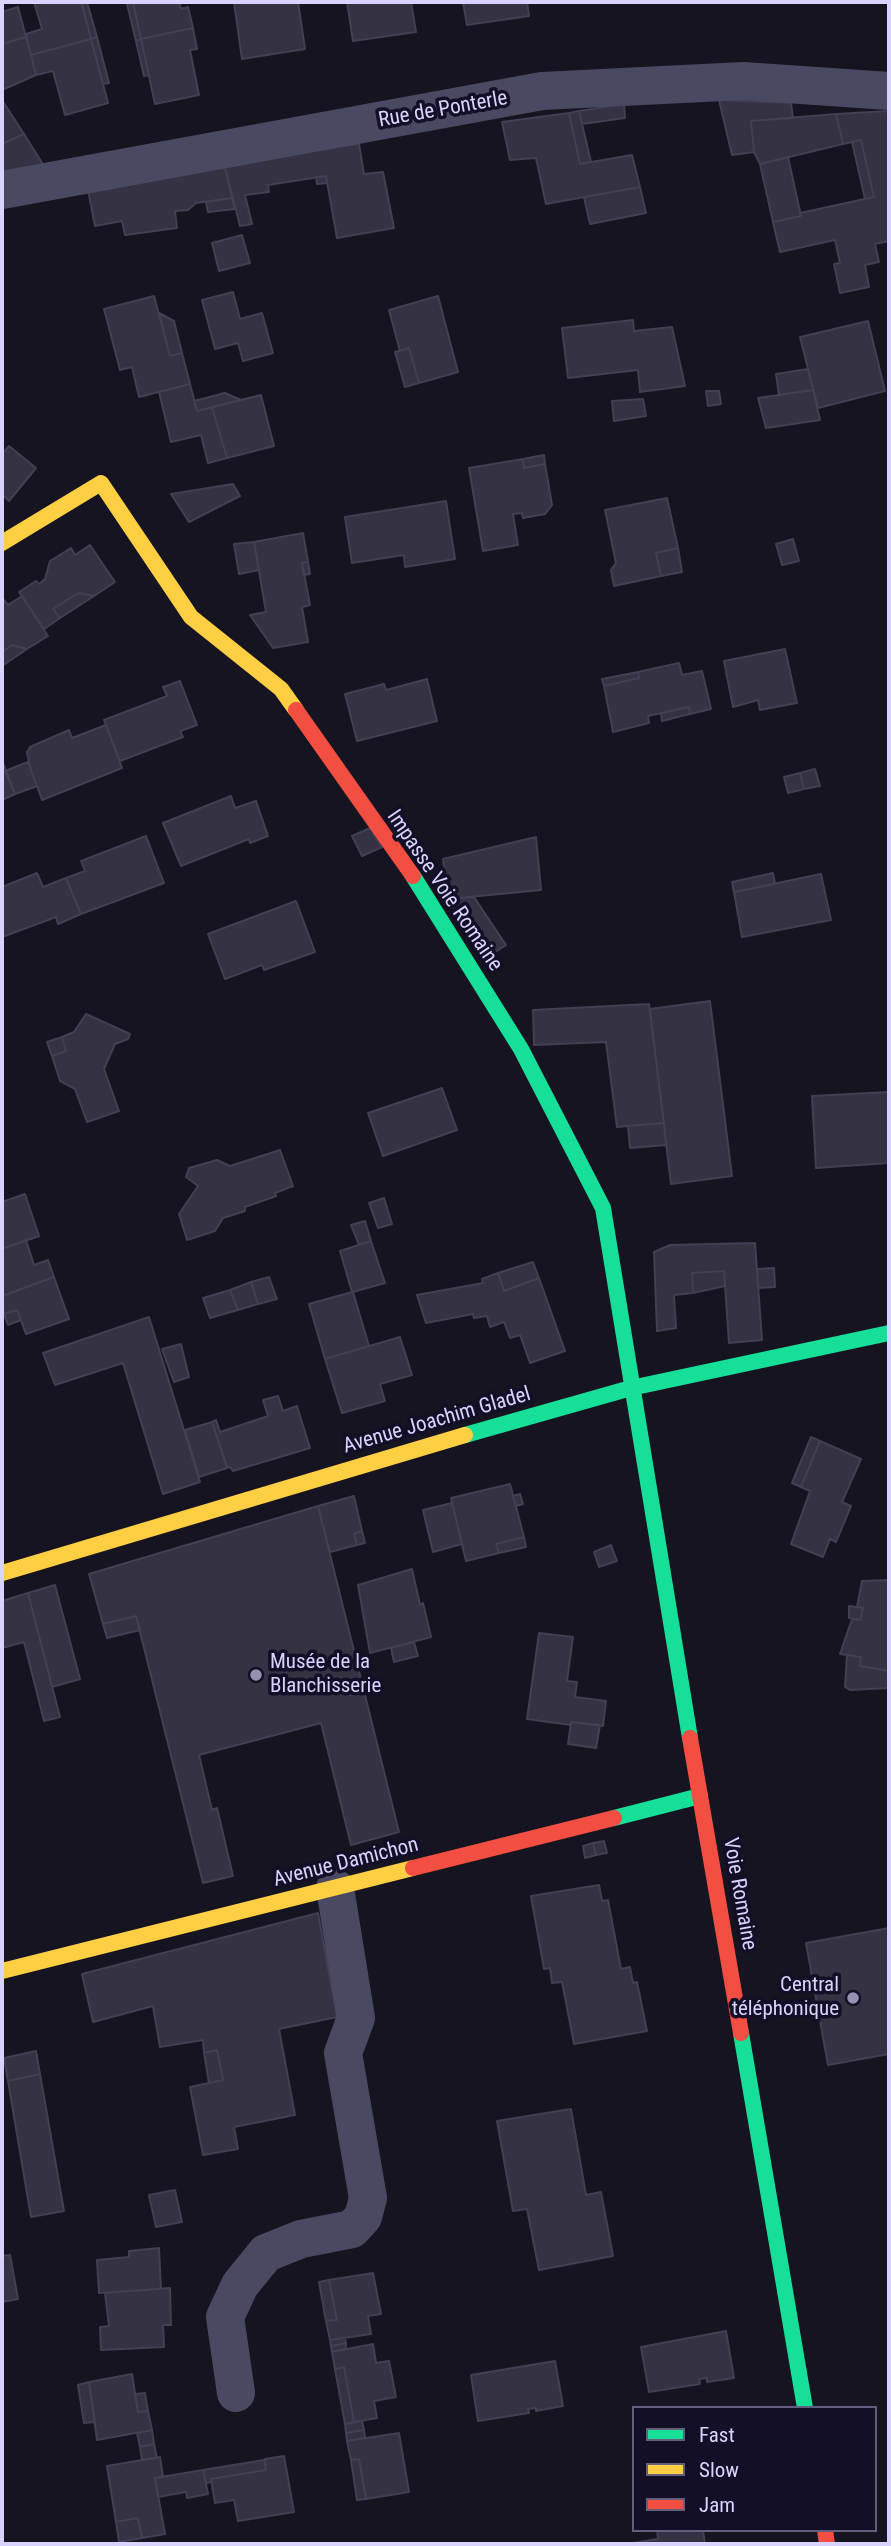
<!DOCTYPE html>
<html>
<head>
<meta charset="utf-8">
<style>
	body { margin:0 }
	#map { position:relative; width:891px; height:2546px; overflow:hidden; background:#161421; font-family:"Roboto Condensed",sans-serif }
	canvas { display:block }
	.frame { position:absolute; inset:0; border:4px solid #d9d4ff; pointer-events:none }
	.legend { position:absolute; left:632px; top:2406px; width:245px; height:126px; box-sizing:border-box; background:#130f26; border:2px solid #625e7d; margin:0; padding:9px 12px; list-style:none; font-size:21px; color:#d9d4ff }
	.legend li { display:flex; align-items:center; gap:14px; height:35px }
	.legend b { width:35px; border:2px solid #625e7d }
</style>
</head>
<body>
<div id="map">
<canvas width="891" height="2546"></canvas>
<div class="frame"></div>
<ul class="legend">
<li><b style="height:9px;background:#16e098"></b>Fast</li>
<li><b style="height:9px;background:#ffcf43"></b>Slow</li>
<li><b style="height:9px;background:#f24e42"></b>Jam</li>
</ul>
</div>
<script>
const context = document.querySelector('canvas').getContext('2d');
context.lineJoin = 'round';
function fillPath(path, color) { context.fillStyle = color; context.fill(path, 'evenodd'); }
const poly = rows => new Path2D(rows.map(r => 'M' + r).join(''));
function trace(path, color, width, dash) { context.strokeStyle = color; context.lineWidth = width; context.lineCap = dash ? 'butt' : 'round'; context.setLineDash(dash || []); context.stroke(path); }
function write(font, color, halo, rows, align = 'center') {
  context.font = font + ' "Roboto Condensed",sans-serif'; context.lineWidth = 7; context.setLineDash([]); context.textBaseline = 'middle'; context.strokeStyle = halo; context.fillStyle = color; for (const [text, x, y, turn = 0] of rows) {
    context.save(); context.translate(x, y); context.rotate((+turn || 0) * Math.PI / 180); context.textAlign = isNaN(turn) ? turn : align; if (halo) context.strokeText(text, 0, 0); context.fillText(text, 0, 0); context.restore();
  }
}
const building = poly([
	[34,2,81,2,91,39,31,55,26,34,42,29,34,2],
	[87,2,97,37,91,39,82,3,87,2],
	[133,2,179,2,181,9,188,7,193,28,141,39,133,2],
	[234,2,298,2,305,49,242,59,234,2],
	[347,2,411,2,416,32,353,41,347,2],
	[463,2,527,2,529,16,467,25,463,2],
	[133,3,141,39,136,41,127,4,133,3],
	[18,7,26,37,2,44,2,12,18,7],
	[193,28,197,49,190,50,199,95,155,104,141,39,193,28],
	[26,37,36,75,2,90,2,44,26,37],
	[97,37,109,83,103,84,91,39,97,37],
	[91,39,108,103,65,115,53,71,36,75,31,55,91,39],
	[141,39,149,75,144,76,136,41,141,39],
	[2,100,24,134,2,144,2,100],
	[719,100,791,103,793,118,751,121,754,152,732,155,719,100],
	[624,104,625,118,582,124,579,111,624,104],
	[579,111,591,162,580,164,569,113,579,111],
	[889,111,889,241,875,244,879,262,865,265,869,287,840,293,834,264,840,263,835,240,780,252,773,222,801,216,800,213,874,197,861,140,843,144,836,114,889,111],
	[569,113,580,164,632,155,640,187,546,204,536,158,510,160,502,122,569,113],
	[836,114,843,144,760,164,754,152,751,121,836,114],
	[24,134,44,166,2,175,2,144,24,134],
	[861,140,874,197,865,199,852,142,861,140],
	[359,144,364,174,383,172,394,228,337,238,326,176,268,185,269,192,245,195,252,224,240,226,224,163,359,144],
	[788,157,801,216,773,222,760,164,788,157],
	[224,163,232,198,196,203,188,210,175,211,177,228,125,235,122,221,95,226,87,185,224,163],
	[326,176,327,183,317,184,316,177,326,176],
	[640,187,646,213,590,224,584,197,640,187],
	[232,198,235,209,208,212,206,202,232,198],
	[242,235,250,263,219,271,212,243,242,235],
	[233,292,240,319,262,313,273,353,243,361,238,343,215,349,202,300,233,292],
	[154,296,170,356,182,353,190,384,139,397,132,367,120,370,104,309,154,296],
	[438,296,458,372,419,383,409,348,400,351,389,310,438,296],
	[159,313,174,321,182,353,170,356,159,313],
	[633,320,634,331,672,327,685,386,640,392,638,370,568,378,562,328,633,320],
	[868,321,885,391,818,408,800,337,868,321],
	[409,348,419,383,405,387,395,352,409,348],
	[808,369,813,390,779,395,776,374,808,369],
	[190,384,197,411,212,407,227,458,208,463,201,435,171,442,159,392,190,384],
	[813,390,820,420,766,428,758,398,813,390],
	[706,391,719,391,721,404,708,406,706,391],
	[225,393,241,400,197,411,194,401,225,393],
	[261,395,274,446,227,458,212,407,261,395],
	[643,399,646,416,614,421,612,401,643,399],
	[9,446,36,468,9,501,2,494,2,450,4,452,9,446],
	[544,455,545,464,524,468,523,459,544,455],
	[523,459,524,468,545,464,552,505,545,514,523,518,522,513,513,514,518,545,483,551,469,468,523,459],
	[233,484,240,496,189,522,171,494,233,484],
	[667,498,678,548,656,553,661,576,614,586,611,570,616,563,605,510,667,498],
	[446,501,455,559,405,567,404,555,352,563,345,517,446,501],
	[303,533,308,562,302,563,310,605,302,607,308,642,273,648,250,615,266,612,254,542,303,533],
	[793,539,799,561,782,565,776,544,793,539],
	[254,542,259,570,239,574,234,544,254,542],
	[90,545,115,582,94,596,78,593,53,609,60,618,44,629,19,592,36,581,39,584,45,579,50,561,71,548,75,555,90,545],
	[678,548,682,572,661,576,656,553,678,548],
	[308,562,310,574,304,575,302,563,308,562],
	[78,593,94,596,60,618,53,609,78,593],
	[22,596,48,636,27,649,12,645,2,652,2,598,8,605,22,596],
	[12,645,27,649,2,666,2,652,12,645],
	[785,649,797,703,760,710,758,700,733,707,724,661,785,649],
	[679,663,682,675,702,671,711,709,690,714,689,707,648,716,649,723,613,732,604,686,639,678,638,672,679,663],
	[638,672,639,678,604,686,602,679,638,672],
	[427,679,437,721,357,741,345,694,384,684,386,690,427,679],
	[180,681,197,725,180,731,183,737,120,761,104,720,167,696,163,687,180,681],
	[689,707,690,714,662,721,661,713,689,707],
	[106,725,122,768,42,800,30,767,27,752,30,747,69,730,72,738,106,725],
	[2,760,15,794,2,800,2,760],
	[28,762,37,786,15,794,5,771,28,762],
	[815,769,820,786,804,789,800,773,815,769],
	[800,773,804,789,788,793,784,777,800,773],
	[231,796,235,808,256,801,268,836,250,843,249,839,181,866,163,823,231,796],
	[370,828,382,847,362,856,352,836,370,828],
	[146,836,164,883,81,914,66,878,85,871,81,861,146,836],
	[536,837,541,890,448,899,443,859,536,837],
	[37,873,43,887,66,878,81,914,58,924,56,917,2,937,2,887,37,873],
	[773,873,775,884,734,892,732,882,773,873],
	[821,874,831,920,742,937,734,892,821,874],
	[474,897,506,945,483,960,448,899,474,897],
	[296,901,315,952,264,970,262,965,225,979,208,934,296,901],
	[710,1001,732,1176,671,1184,650,1009,710,1001],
	[649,1004,664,1123,617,1127,606,1042,534,1045,533,1010,649,1004],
	[86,1014,130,1034,128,1039,115,1044,104,1069,119,1111,87,1122,75,1089,60,1081,52,1056,66,1051,62,1037,74,1032,86,1014],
	[62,1037,66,1051,52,1056,47,1042,62,1037],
	[442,1088,457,1130,383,1156,368,1113,442,1088],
	[889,1092,889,1163,816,1168,812,1096,889,1092],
	[664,1123,666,1145,630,1148,628,1126,664,1123],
	[280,1150,293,1186,275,1193,276,1196,245,1207,245,1211,223,1218,215,1231,187,1240,179,1214,198,1186,186,1177,189,1168,217,1160,230,1166,280,1150],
	[25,1194,39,1236,2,1249,2,1202,25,1194],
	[384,1198,392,1224,378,1228,369,1203,384,1198],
	[365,1221,371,1241,359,1245,351,1225,365,1221],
	[26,1240,34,1265,48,1260,54,1277,2,1296,2,1249,26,1240],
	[371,1241,385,1283,353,1292,369,1346,325,1359,309,1304,352,1292,340,1251,371,1241],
	[755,1243,762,1340,729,1343,724,1271,692,1273,693,1293,674,1295,676,1328,657,1331,654,1252,670,1245,755,1243],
	[533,1262,539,1278,504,1291,498,1273,533,1262],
	[774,1268,775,1287,758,1288,757,1269,774,1268],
	[724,1271,725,1286,693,1293,692,1273,724,1271],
	[498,1273,504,1291,539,1278,565,1351,530,1363,520,1335,510,1338,504,1322,490,1327,487,1316,474,1318,473,1314,426,1323,417,1295,483,1283,482,1279,498,1273],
	[54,1277,69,1319,26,1334,17,1310,4,1314,2,1296,54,1277],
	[269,1277,277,1299,258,1304,251,1282,269,1277],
	[251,1282,258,1304,238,1310,230,1290,251,1282],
	[230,1290,238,1310,210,1318,203,1298,230,1290],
	[17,1310,21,1320,8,1325,4,1314,17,1310],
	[149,1317,200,1482,163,1494,123,1363,55,1385,43,1353,149,1317],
	[400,1337,412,1375,380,1384,385,1401,342,1413,325,1359,400,1337],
	[181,1344,189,1377,174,1382,162,1349,181,1344],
	[278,1396,283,1411,297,1406,310,1448,233,1471,231,1468,227,1467,212,1422,216,1420,220,1432,268,1416,263,1400,278,1396],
	[212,1422,227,1468,199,1477,185,1430,212,1422],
	[811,1437,820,1441,801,1487,792,1483,811,1437],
	[820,1441,861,1459,842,1502,851,1506,836,1542,830,1539,823,1557,791,1544,810,1491,801,1487,820,1441],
	[510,1484,524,1537,496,1544,499,1553,466,1561,451,1498,510,1484],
	[520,1494,523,1504,516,1506,513,1496,520,1494],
	[354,1496,362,1531,354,1534,357,1545,330,1552,318,1506,354,1496],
	[452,1503,462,1544,433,1552,423,1510,452,1503],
	[318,1506,399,1832,351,1845,321,1723,199,1755,212,1810,217,1808,233,1876,203,1883,136,1616,103,1624,89,1574,318,1506],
	[362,1531,365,1543,357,1545,354,1534,362,1531],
	[524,1537,526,1547,499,1553,496,1544,524,1537],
	[611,1545,617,1561,599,1567,594,1552,611,1545],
	[412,1569,420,1605,423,1603,431,1637,370,1653,358,1585,412,1569],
	[889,1580,889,1671,860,1666,861,1657,840,1654,852,1619,860,1620,863,1608,857,1607,862,1581,889,1580],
	[55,1585,80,1679,52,1687,28,1593,55,1585],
	[28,1593,60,1717,44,1721,24,1642,2,1648,2,1601,28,1593],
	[849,1606,863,1608,860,1620,849,1618,849,1606],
	[136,1616,140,1630,107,1638,103,1624,136,1616],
	[539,1633,573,1637,567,1681,577,1682,575,1697,606,1701,603,1726,571,1722,571,1725,527,1719,539,1633],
	[414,1642,418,1656,394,1662,391,1648,414,1642],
	[847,1655,861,1657,860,1666,889,1671,889,1688,850,1690,845,1687,847,1655],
	[571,1722,600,1725,596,1748,568,1744,571,1722],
	[604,1841,607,1853,596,1855,593,1843,604,1841],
	[593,1843,596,1855,585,1858,583,1846,593,1843],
	[599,1885,602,1901,608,1900,621,1969,630,1967,633,1983,637,1982,647,2031,574,2044,562,1982,552,1983,550,1968,544,1969,531,1896,599,1885],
	[318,1913,337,2017,279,2029,295,2115,234,2127,238,2149,203,2155,190,2087,223,2080,217,2050,204,2053,203,2040,160,2047,153,2006,93,2022,82,1974,318,1913],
	[889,1928,889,2054,828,2065,806,1943,889,1928],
	[217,2050,223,2080,209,2083,204,2053,217,2050],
	[36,2051,40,2074,8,2081,4,2058,36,2051],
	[40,2074,64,2211,31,2217,8,2081,40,2074],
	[571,2109,586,2195,601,2192,613,2256,539,2270,527,2209,513,2211,497,2121,571,2109],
	[175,2190,182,2222,156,2227,149,2195,175,2190],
	[159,2248,161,2289,99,2293,97,2260,129,2257,129,2251,159,2248],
	[10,2255,18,2299,2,2302,2,2256,10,2255],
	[373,2273,381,2314,368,2316,371,2334,330,2340,326,2321,337,2320,329,2280,373,2273],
	[329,2280,337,2320,326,2321,319,2282,329,2280],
	[170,2288,171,2325,163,2325,164,2347,101,2350,100,2327,109,2326,105,2293,170,2288],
	[726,2331,734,2378,707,2382,707,2378,699,2379,700,2384,649,2392,641,2347,726,2331],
	[345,2338,346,2343,331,2346,330,2340,345,2338],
	[346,2343,346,2349,332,2352,331,2346,346,2343],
	[373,2344,376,2363,389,2361,396,2397,374,2401,377,2418,354,2422,344,2367,335,2369,332,2352,373,2344],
	[555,2361,563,2406,536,2411,536,2408,528,2409,529,2413,478,2421,471,2375,555,2361],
	[344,2367,354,2422,345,2424,335,2369,344,2367],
	[132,2374,138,2412,148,2411,152,2430,97,2440,89,2382,132,2374],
	[89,2382,95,2422,84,2423,78,2385,89,2382],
	[145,2393,148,2411,138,2412,135,2394,145,2393],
	[362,2421,364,2430,346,2433,345,2424,362,2421],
	[152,2430,154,2444,140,2447,137,2433,152,2430],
	[364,2430,365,2438,347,2441,346,2433,364,2430],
	[399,2433,409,2492,366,2499,359,2459,351,2460,347,2441,399,2433],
	[154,2444,157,2458,142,2460,140,2447,154,2444],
	[284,2456,294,2512,238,2521,234,2500,215,2503,211,2479,266,2470,265,2459,284,2456],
	[160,2457,163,2477,155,2478,165,2534,142,2538,138,2518,116,2522,107,2466,160,2457],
	[359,2459,366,2499,357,2500,351,2460,359,2459],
	[264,2460,266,2470,211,2479,212,2482,206,2483,203,2470,264,2460],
	[203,2470,208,2494,187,2498,186,2492,158,2497,155,2478,203,2470],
	[138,2518,142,2538,119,2542,116,2522,138,2518],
	[657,2530,703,2531,705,2544,627,2544,658,2539,657,2530]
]);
fillPath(building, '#343243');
trace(building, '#433f54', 2);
trace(poly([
	[2,190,542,91,743,81,889,91],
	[236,2393,225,2317,240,2285,266,2253,301,2239,352,2229,363,2217,368,2198,343,2053,356,2018,335,1888]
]), '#4a4962', 38);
trace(poly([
	[413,876,521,1049,603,1208,690,1738],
	[465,1435,631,1388,889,1333],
	[614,1818,700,1796],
	[741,2033,805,2408]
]), '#16e098', 16);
trace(poly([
	[2,543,101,483,191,617,281,689,296,710],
	[2,1573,465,1435],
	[2,1971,413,1868]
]), '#ffcf43', 16);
trace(poly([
	[296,710,413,876],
	[690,1738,741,2033],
	[413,1868,614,1818],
	[825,2530,827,2544]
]), '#f24e42', 16);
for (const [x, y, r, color] of [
	[256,1675,7,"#9591b1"],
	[853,1998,7,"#9591b1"]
]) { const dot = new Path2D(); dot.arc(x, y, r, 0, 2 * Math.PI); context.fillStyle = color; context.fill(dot); trace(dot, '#130f26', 2.5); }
write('21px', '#d9d4ff', '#130f26', [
	["Rue de Ponterle",443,110,-10],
	["Impasse Voie Romaine",444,891,56],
	["Avenue Joachim Gladel",437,1421,-16],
	["Avenue Damichon",346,1863,-14],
	["Voie Romaine",739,1894,80]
]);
write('21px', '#d9d4ff', '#130f26', [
	["Musée de la",270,1663],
	["Blanchisserie",270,1687],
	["Central",839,1986,"right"],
	["téléphonique",839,2010,"right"]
], 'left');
</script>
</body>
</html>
